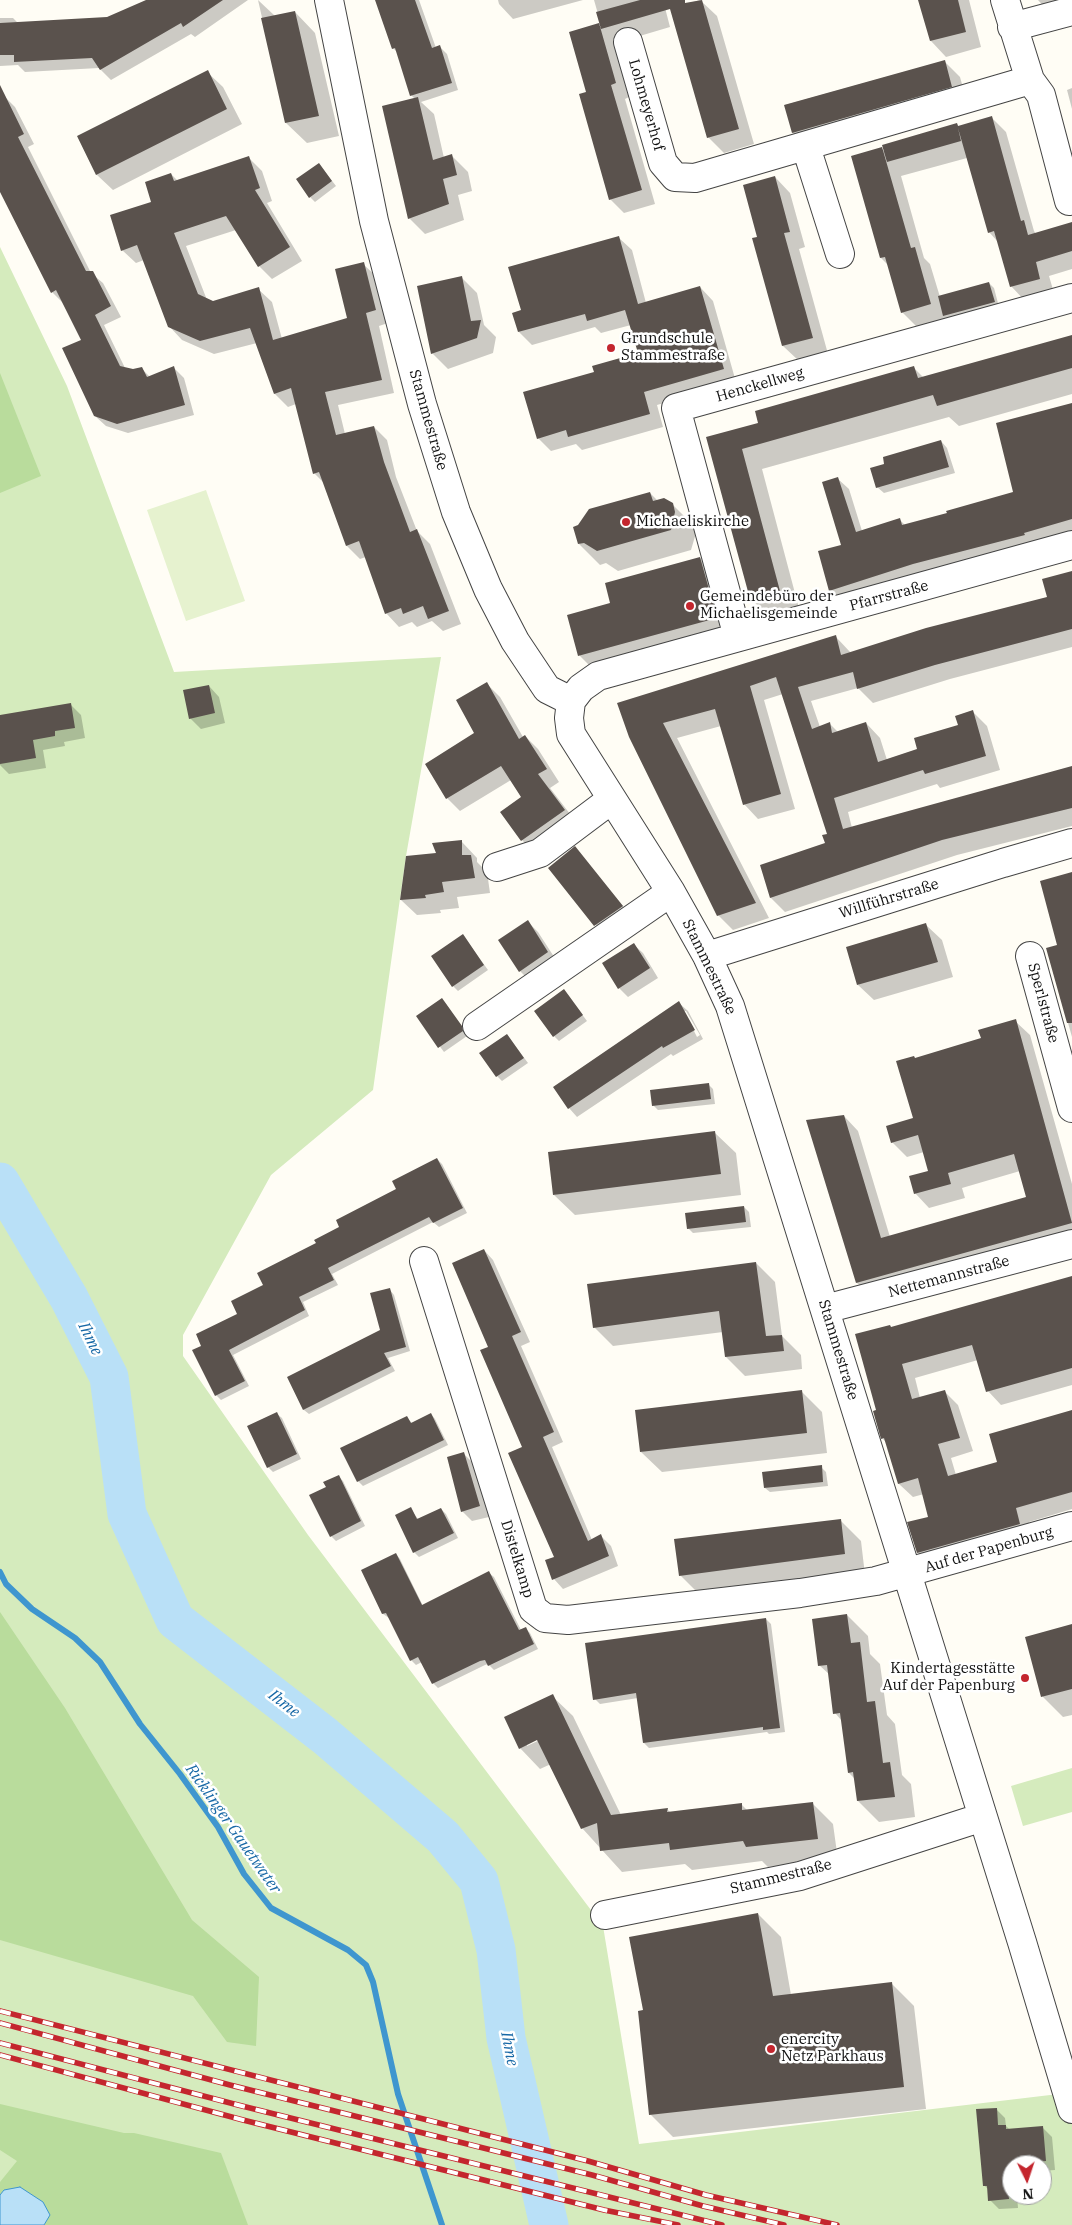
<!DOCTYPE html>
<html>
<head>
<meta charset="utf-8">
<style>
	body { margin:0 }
	#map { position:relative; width:1072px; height:2225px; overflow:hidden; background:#fffdf5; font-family:"IBM Plex Serif",serif }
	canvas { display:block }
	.north { position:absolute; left:1002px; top:2155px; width:50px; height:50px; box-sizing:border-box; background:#fff; border:1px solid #a0a0a0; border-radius:50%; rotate:176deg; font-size:14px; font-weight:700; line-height:20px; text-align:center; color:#111 }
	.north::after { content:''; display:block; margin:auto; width:18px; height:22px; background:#c4262e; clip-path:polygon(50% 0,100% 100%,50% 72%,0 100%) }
</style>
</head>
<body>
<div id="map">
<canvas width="1072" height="2225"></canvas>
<div class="north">N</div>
</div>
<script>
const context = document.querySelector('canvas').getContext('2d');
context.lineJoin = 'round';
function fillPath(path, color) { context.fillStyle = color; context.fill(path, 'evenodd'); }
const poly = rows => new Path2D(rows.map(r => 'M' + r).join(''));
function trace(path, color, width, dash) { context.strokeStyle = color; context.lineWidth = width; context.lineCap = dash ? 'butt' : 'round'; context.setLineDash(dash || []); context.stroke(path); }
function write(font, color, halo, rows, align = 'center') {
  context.font = font + ' "IBM Plex Serif",serif'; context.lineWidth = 5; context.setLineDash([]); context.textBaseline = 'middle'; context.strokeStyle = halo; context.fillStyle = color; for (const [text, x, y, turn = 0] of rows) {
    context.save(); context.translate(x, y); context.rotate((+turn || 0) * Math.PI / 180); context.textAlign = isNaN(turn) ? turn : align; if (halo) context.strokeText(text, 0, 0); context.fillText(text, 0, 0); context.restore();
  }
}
fillPath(poly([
	[0,247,67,386,174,672,441,657,406,856,373,1090,271,1175,183,1335,183,1356,308,1535,603,1926,639,2144,1067,2093,1072,2109,1072,2225,0,2225],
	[1012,2165,1042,2165,1042,2195,1012,2195],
	[1072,1768,1072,1812,1023,1826,1011,1786]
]), '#d5ebbd');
fillPath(poly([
	[0,373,41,476,0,493],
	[0,1612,65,1708,192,1920,259,1977,256,2046,227,2042,193,1996,0,1940],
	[0,2104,124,2133,134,2133,221,2153,248,2225,44,2225,49,2214,4,2190,0,2195,0,2182,17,2161,0,2150]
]), '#b9dc9c');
fillPath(poly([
	[206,490,245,601,186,621,147,510]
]), '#e6f2cf');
const water = poly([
	[20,2187,43,2202,50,2215,44,2225,0,2225,0,2195,4,2190,20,2187]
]);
fillPath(water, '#b9e0f7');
trace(water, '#3f96cf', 1);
fillPath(poly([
	[149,0,248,0,195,37,191,34,111,80,99,68,25,72,18,65,0,66,0,18,13,18,18,23,107,19],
	[258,0,275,16,295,12,315,33,339,136,307,143,286,123],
	[376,0,419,0,436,48,440,47,447,54,458,90,421,102,434,114,444,158,452,156,468,172,472,191,458,195,464,220,425,234,409,218,415,99,411,95,398,53,393,48],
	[498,0,583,0,513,19,499,4],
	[594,0,663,0,670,27,616,43,613,39,629,97,625,99,655,204,624,213,610,199,588,93,598,25,602,28],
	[700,0,717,16,754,144,724,153,708,137,672,8],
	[920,0,969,0,981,47,946,57,931,41],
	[1038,0,1072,0,1054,18],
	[944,61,960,77,967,102,809,148,793,133,785,105],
	[207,72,223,87,242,124,113,190,97,175,78,137],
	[1072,88,1072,109,1067,90],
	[5,97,15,107,34,144,28,147,91,273,103,283,121,317,104,325,125,368,133,371,141,368,150,377,174,368,184,378,194,415,128,433,106,426,95,416,83,340,62,302,52,292,0,189,0,100],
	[992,118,1006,132,1034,231,1036,234,1072,223,1072,269,1049,276,1054,293,1025,301,1011,286,998,242,989,232,967,158,901,176,924,258,930,264,940,297,989,283,994,288,999,307,918,328,902,312,889,266,881,258,882,149,885,152,957,124,959,127],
	[249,158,262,171,272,201,267,203,302,261,272,279,259,266,236,230,186,246,207,300,213,302,258,289,272,302,282,339,349,319,363,264,377,277,388,323,379,326,394,393,338,405,345,434,374,427,387,440,396,477,417,531,430,544,461,624,443,631,432,621,417,627,412,622,399,627,386,613,366,557,360,559,347,546,324,483,314,473,296,404,288,407,275,394,257,343,214,354,182,340,169,326,144,260,136,263,122,250,171,174,178,181],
	[323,169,336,186,315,202,310,197],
	[775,177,790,193,805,247,799,249,828,354,799,361,783,346],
	[618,237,632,250,646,303,700,287,713,301,736,382,657,405,663,427,582,450,576,444,551,451,538,438,595,373,639,354,631,325,601,333,595,327,532,345,519,332,522,311],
	[461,277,477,293,484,325,496,337,493,353,448,369,432,353],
	[1072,336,1072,394,959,426,949,417,762,469,800,612,772,619,751,599,708,438,760,424,914,368,924,378],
	[1072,404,1072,532,841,600,830,590,843,546,838,479,849,489,862,531,900,520,906,526,1015,493],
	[941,441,947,448,955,473,884,493,877,487],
	[650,493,658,501,672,504,693,525,696,533,691,550,618,571,606,563,600,565,579,544],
	[700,558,710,568,726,628,590,666,580,656,569,616,612,604],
	[1072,572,1072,647,950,679,873,703,858,688,811,701,820,727,829,723,838,732,866,723,880,738,887,760,919,750,959,726,973,712,987,726,1000,770,940,788,937,784,848,812,852,828,1072,768,1072,826,957,855,785,912,771,898,762,866,826,844,828,835,783,694,764,700,795,809,758,819,744,804,721,726,677,738,769,918,733,930,718,915,630,737,836,637,851,653,1049,597],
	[487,684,500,697,523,737,525,736,538,749,559,782,550,788,577,823,535,853,522,840,502,813,522,798,511,780,460,811,447,798,476,733],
	[209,686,219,697,225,723,201,729,190,718],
	[71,705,81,715,85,738,64,742,65,746,43,750,46,768,9,774,0,765,0,716],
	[462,842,477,858,477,862,487,872,490,893,457,897,459,908,440,910,441,913,417,915,401,900,437,854],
	[575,848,632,917,605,936,550,868],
	[1072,874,1072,1037,1047,949,1059,946],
	[528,922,538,932,558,963,530,981,520,971],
	[926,925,942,940,953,977,874,1000,858,985],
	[467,941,488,970,458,991,453,986],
	[633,944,643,953,658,978,628,997,619,988,603,964],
	[568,996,587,1021,559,1041,554,1036],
	[679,1003,688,1011,703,1039,673,1056,671,1054,577,1117,569,1108],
	[684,1011,686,1011,700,1035,697,1037],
	[446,1004,467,1036,444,1052,417,1016],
	[1015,1021,1030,1035,1072,1184,1072,1242,872,1297,857,1283,808,1121,844,1116,858,1131,890,1237,1028,1198,1020,1171,962,1188,965,1198,929,1208,915,1193,929,1172,924,1152,907,1157,892,1142,915,1119,916,1059,982,1039],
	[507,1035,528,1063,502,1081,497,1076],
	[708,1084,713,1089,715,1104,658,1110,653,1105],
	[715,1133,736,1153,741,1195,575,1215,554,1195],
	[437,1159,442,1164,467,1213,439,1227,433,1222,332,1274,338,1285,303,1302,309,1316,233,1355,249,1386,221,1400,216,1395,203,1346,239,1314,265,1286,317,1244,398,1189],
	[744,1207,749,1212,751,1227,693,1233,688,1228],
	[484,1250,493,1260,530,1342,521,1346,563,1442,552,1447,592,1540,601,1536,611,1546,618,1566,563,1589,554,1579,555,1557,523,1447,490,1347],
	[756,1263,775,1282,782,1336,801,1355,802,1369,745,1376,726,1357,723,1332,613,1346,594,1327],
	[1072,1277,1072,1385,1001,1405,988,1391,978,1360,915,1378,920,1398,944,1391,958,1405,973,1451,951,1458,956,1475,998,1463,1072,1412,1072,1509,1029,1522,1033,1538,932,1566,918,1553,930,1518,924,1494,913,1497,899,1484,887,1443,882,1438,878,1411,891,1328],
	[390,1290,394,1295,410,1351,388,1358,395,1371,309,1414,304,1410,288,1377,382,1331],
	[801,1391,822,1412,827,1453,662,1472,641,1452],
	[277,1414,282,1418,301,1459,273,1472,268,1467,249,1427],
	[431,1414,435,1419,448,1445,363,1486,358,1481,407,1418,412,1423],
	[463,1453,474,1464,489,1517,472,1521,462,1511],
	[821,1467,826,1472,828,1486,770,1492,765,1488],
	[338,1476,343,1481,365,1526,336,1541,331,1536,327,1488],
	[410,1509,419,1520,441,1509,446,1514,458,1538,419,1557,414,1552],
	[840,1520,861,1541,865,1575,701,1596,680,1575],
	[396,1554,400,1559,423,1606,489,1573,494,1577,521,1630,525,1628,530,1633,538,1649,494,1670,488,1664,485,1665,438,1688,433,1683,422,1662,416,1665,411,1660,389,1618,383,1614],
	[847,1615,868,1636,870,1654,880,1664,887,1715,895,1724,902,1775,911,1784,915,1817,879,1822,858,1801,855,1779,849,1773,842,1721,835,1713,830,1675,819,1665],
	[766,1619,771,1624,785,1732,769,1734,767,1732,649,1748,644,1743,638,1698,600,1704,595,1699],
	[1072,1625,1072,1715,1063,1717,1043,1697,1026,1638],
	[552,1696,573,1716,621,1815,667,1809,671,1813,742,1805,747,1810,813,1804,833,1824,838,1860,768,1867,762,1861,692,1870,685,1864,622,1872,582,1828,551,1764,540,1769,520,1748],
	[542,1736,544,1738,527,1746,527,1744],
	[758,1914,781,1937,791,1995,892,1984,914,2006,926,2109,673,2137,650,2114,644,2011],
	[996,2109,1005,2118,1006,2126,1010,2130,1043,2128,1052,2137,1055,2170,1042,2171,1042,2165,1012,2165,1012,2195,1017,2195,1018,2208,999,2209,990,2200,989,2190,984,2185]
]), '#0003');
trace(poly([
	[0,1572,6,1584,32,1609,75,1638,100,1662,140,1724,180,1774,218,1827,244,1874,271,1908,348,1950,366,1965,373,1982,398,2094,442,2225]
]), '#3f96cf', 6);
trace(poly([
	[0,1182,69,1298,109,1377,127,1514,175,1620,325,1736,443,1837,479,1881,496,1950,506,2038,549,2225]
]), '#b9e0f7', 39);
fillPath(poly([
	[146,0,223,0,183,27,181,23,100,70,92,58,14,62,14,55,0,55,0,23,107,17],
	[375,0,415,0,432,48,440,45,452,83,410,96,395,48,392,49],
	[640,0,685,0,685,3,702,0,739,129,707,138,670,9,601,29,596,12],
	[918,0,958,0,966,32,930,41],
	[295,11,319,116,285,123,261,18],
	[599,23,616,83,611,85,642,190,609,200,579,94,586,92,569,32],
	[945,60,952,87,792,133,784,105],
	[208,70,227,109,96,175,77,136],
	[0,85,24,134,18,137,86,271,93,271,111,306,95,315,120,366,133,369,142,367,147,377,174,366,185,405,117,424,94,416,62,348,81,340,56,290,51,293,0,192],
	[418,97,433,160,452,154,457,175,443,179,449,204,408,219,382,106],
	[992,116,1021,221,1024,220,1028,235,1072,222,1072,251,1036,262,1040,279,1010,287,994,231,988,233,958,128,961,141,887,162,882,145,957,123,958,126],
	[882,147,911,248,915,247,931,304,901,313,885,257,880,258,851,156],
	[249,156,260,188,255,190,290,247,258,267,226,216,174,233,198,294,213,301,259,287,273,340,347,318,335,269,364,262,376,310,366,313,382,380,325,392,336,435,374,426,384,462,410,532,417,529,449,611,428,619,423,606,403,614,401,608,385,614,359,541,346,546,319,472,313,474,291,388,274,394,250,328,200,341,168,327,137,245,121,251,110,215,151,202,145,182,171,173,174,181],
	[319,163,332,181,309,198,296,179],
	[775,176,790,232,784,233,813,338,782,346,752,238,757,237,743,185],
	[619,236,638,304,700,286,724,369,644,392,650,414,568,437,566,430,537,439,523,392,594,372,592,366,638,353,625,310,587,321,585,314,518,332,512,313,521,310,508,267],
	[462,276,471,321,481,320,477,338,431,354,417,286],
	[989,282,995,302,943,316,938,296],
	[1072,335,1072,368,937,406,933,395,742,449,780,591,750,599,706,437,758,423,755,411,914,366,918,378],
	[1072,403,1072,519,1024,533,1025,535,913,564,829,591,818,551,841,545,822,482,838,477,856,532,900,518,902,525,947,513,946,511,1013,492,996,423],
	[941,440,949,467,876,488,870,468,884,464,883,457],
	[650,492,653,501,664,498,673,503,675,512,671,530,597,551,584,543,578,544,573,527,578,525,589,509],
	[700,557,717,618,578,656,567,615,610,603,605,583],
	[1072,571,1072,629,935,665,857,689,853,672,798,687,812,729,830,722,832,733,866,722,878,762,917,749,914,738,958,725,955,716,973,710,986,756,925,774,923,770,834,798,843,829,1072,766,1072,808,942,840,770,898,760,865,825,843,822,835,827,834,776,677,750,686,781,794,743,805,715,709,663,723,756,903,717,916,629,737,617,703,836,635,841,655,926,628,1047,597,1042,579],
	[487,682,519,739,525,735,547,769,538,774,565,810,521,841,500,812,521,797,501,766,446,799,425,764,474,733,456,700],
	[209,685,215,713,189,719,183,690],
	[71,703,75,728,55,731,55,736,33,740,36,758,0,764,0,715],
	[462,840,462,855,471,855,475,878,442,882,444,892,425,895,426,898,400,900,406,856,436,853,432,843],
	[575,846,623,906,594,926,548,868],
	[1072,872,1072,1023,1067,1023,1046,948,1057,945,1040,881],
	[528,920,548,952,519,972,498,940],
	[926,923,938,962,857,985,846,947],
	[463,934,484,965,452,987,431,956],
	[634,943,650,968,618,989,602,963],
	[564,989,583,1015,553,1037,534,1011],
	[442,998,462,1026,463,1031,438,1048,416,1016],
	[679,1001,695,1030,663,1048,662,1046,568,1109,553,1087],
	[1016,1019,1072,1223,856,1283,806,1120,844,1115,881,1238,1026,1197,1014,1154,948,1173,951,1184,914,1194,909,1176,928,1171,918,1135,891,1143,886,1126,913,1118,896,1061,914,1056,915,1058,981,1038,978,1030],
	[507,1034,524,1058,496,1077,479,1053],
	[709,1083,711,1099,652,1106,650,1090],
	[715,1131,721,1174,553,1195,548,1152],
	[437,1158,463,1208,433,1223,429,1217,328,1268,334,1280,299,1297,305,1310,229,1350,245,1381,215,1396,192,1350,201,1346,196,1334,237,1314,231,1301,263,1285,257,1273,316,1243,314,1240,339,1227,336,1220,396,1189,392,1181],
	[744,1206,746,1222,687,1229,685,1213],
	[484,1249,521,1332,512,1336,554,1432,543,1437,588,1541,601,1534,609,1556,552,1580,545,1560,554,1557,508,1453,522,1447,480,1350,488,1347,452,1263],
	[756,1262,766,1336,782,1335,784,1351,725,1357,719,1311,593,1328,587,1284],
	[1072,1276,1072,1368,986,1392,972,1345,902,1364,912,1399,945,1390,960,1438,938,1444,948,1476,997,1462,989,1434,1072,1410,1072,1492,1016,1508,1020,1524,917,1553,907,1522,928,1517,918,1478,898,1484,884,1438,881,1439,873,1411,876,1410,855,1334,890,1325,891,1327],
	[390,1288,406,1347,384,1353,391,1366,303,1410,287,1377,380,1330,370,1293],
	[802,1390,807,1433,640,1452,635,1410],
	[277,1412,297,1454,267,1468,247,1426],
	[431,1413,444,1440,357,1482,340,1448,407,1416,411,1423],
	[464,1452,480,1506,461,1512,447,1457],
	[822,1465,823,1482,764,1488,762,1472],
	[339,1475,361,1521,330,1537,309,1495,326,1487,323,1482],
	[411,1507,417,1519,441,1508,454,1533,413,1553,395,1515],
	[841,1519,845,1554,679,1576,674,1539],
	[396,1553,422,1605,489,1571,519,1630,526,1627,534,1644,488,1666,485,1660,480,1661,432,1684,418,1657,410,1661,386,1613,382,1614,361,1570],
	[847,1614,851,1643,860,1642,867,1702,875,1701,883,1763,890,1762,895,1797,857,1801,853,1772,848,1773,840,1713,833,1714,827,1665,818,1666,812,1619],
	[766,1618,780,1728,763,1730,763,1727,643,1743,636,1693,593,1700,585,1643],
	[1072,1624,1072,1689,1041,1697,1025,1637],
	[553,1694,611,1815,668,1808,667,1812,742,1803,742,1810,813,1802,818,1839,746,1847,743,1841,670,1850,669,1843,600,1851,597,1823,581,1829,537,1740,519,1749,504,1717],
	[758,1913,773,1996,892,1982,904,2087,649,2115,638,2011,643,2010,629,1937],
	[997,2108,998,2125,1006,2125,1006,2129,1043,2126,1046,2161,1011,2165,1011,2170,1007,2170,1009,2199,988,2201,987,2186,983,2186,976,2109]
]), '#5a524d');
const minor = poly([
	[329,0,374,221,422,404,456,512,488,589,515,641,547,689,571,701],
	[1005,0,1030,80,1041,95,1069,201],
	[1012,27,1072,11],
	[628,42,663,163,675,177,695,178,1030,80],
	[806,147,840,254],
	[738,637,676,408,1072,298],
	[571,701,569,718,571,734,671,892,707,956,730,1006,1022,1942,1072,2109],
	[571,701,581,688,598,676,1072,545],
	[497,867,540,853,612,799],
	[707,956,1003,863,1072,843],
	[1030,956,1072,1108],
	[477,1026,671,892],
	[424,1261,533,1609,545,1618,568,1620,800,1593,876,1581,1072,1526],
	[825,1309,1072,1244],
	[605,1915,800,1876,983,1817]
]);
trace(minor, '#444', 30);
trace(minor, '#fff', 28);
const rail = poly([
	[0,2011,588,2161,706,2195,837,2225],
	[0,2023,230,2085,592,2175,703,2206,784,2225],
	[0,2043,238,2105,722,2225],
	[0,2055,243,2120,604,2210,678,2225]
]);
trace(rail, '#c4262e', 5.5);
trace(rail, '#fff', 4, [11]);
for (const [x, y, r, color] of [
	[611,348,5,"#c4262e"],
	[626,522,5,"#c4262e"],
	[690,606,5,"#c4262e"],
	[1025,1678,5,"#c4262e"],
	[771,2049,5,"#c4262e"]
]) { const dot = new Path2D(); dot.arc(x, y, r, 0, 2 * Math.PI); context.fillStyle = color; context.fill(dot); trace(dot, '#fff', 2); }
write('15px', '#111', '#fff', [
	["Lohmeyerhof",646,105,74],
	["Henckellweg",760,385,-16],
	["Stammestraße",428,420,74],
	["Pfarrstraße",889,596,-15],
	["Willführstraße",889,899,-17],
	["Stammestraße",709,967,64],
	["Sperlstraße",1043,1003,75],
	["Nettemannstraße",949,1277,-15],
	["Stammestraße",838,1350,73],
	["Auf der Papenburg",989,1550,-16],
	["Distelkamp",517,1559,73],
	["Stammestraße",781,1877,-14]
]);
write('15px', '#111', '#fff', [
	["Grundschule",621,339],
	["Stammestraße",621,356],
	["Michaeliskirche",636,522],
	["Gemeindebüro der",700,597],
	["Michaelisgemeinde",700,614],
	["Kindertagesstätte",1015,1669,"right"],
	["Auf der Papenburg",1015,1686,"right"],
	["enercity",781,2040],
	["Netz Parkhaus",781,2057]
], 'left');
write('italic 16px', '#1768a6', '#fff', [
	["Ihme",90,1339,64],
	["Ihme",284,1704,38],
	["Ricklinger Gauetwater",233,1829,55],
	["Ihme",509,2049,79]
]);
</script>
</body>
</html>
